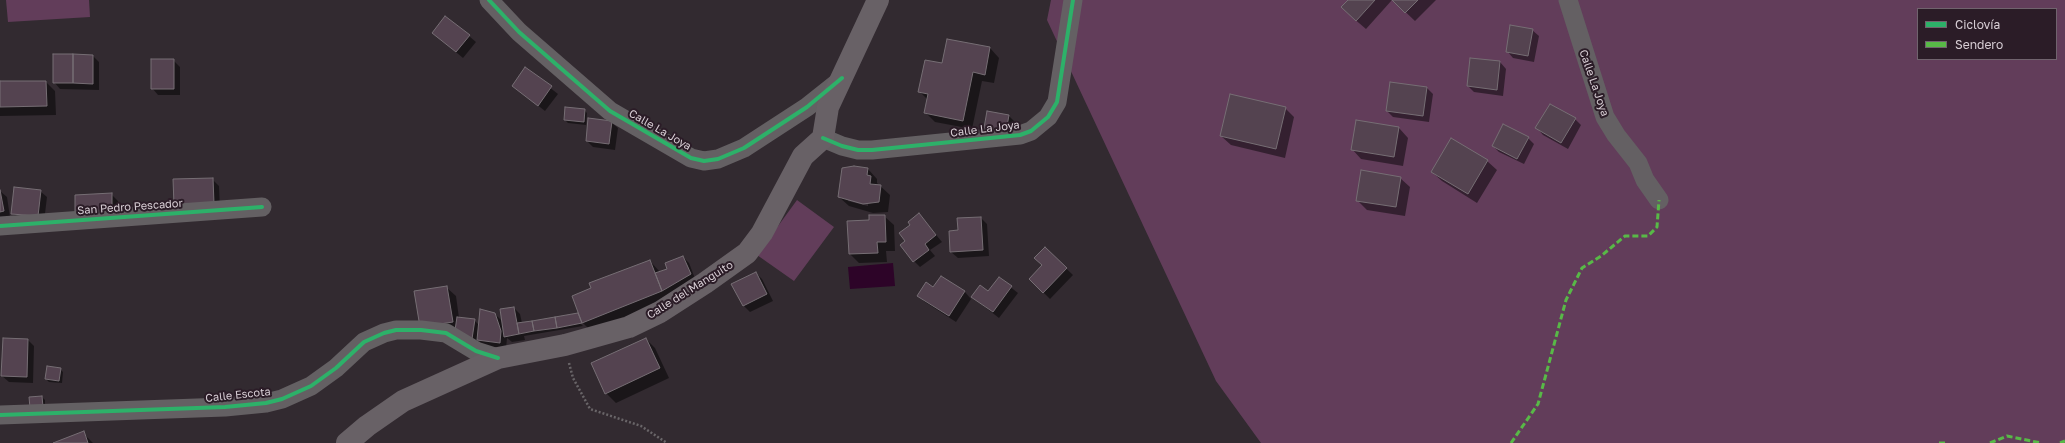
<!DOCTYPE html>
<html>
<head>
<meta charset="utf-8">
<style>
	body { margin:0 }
	#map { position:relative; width:2065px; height:443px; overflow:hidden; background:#322a30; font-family:"Golos Text",sans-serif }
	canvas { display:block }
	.legend { position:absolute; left:1917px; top:8px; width:140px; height:52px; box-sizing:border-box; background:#2b1c27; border:1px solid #70636d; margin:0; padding:5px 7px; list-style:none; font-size:12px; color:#d8ced5 }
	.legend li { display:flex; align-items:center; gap:8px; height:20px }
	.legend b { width:20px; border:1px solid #70636d }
</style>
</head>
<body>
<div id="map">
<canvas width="2065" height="443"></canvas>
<ul class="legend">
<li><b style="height:5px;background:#2db169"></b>Ciclovía</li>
<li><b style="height:5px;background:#58b947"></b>Sendero</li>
</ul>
</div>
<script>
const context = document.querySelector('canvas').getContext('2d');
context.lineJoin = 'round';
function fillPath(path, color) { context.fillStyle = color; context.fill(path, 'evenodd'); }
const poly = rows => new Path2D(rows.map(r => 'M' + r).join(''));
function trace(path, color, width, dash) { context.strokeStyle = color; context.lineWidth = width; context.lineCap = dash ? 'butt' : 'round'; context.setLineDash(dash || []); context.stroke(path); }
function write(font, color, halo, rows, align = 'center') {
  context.font = font + ' "Golos Text",sans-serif'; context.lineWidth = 4; context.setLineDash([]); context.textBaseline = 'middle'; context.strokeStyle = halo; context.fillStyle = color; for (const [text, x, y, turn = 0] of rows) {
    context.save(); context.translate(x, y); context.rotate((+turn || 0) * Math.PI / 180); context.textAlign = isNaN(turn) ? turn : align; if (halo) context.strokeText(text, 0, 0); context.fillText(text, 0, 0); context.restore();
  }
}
fillPath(poly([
	[6,0,89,0,90,17,8,22],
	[1051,0,2065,0,2065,443,1261,443,1216,381,1047,20],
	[1918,9,2056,9,2056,59,1918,59],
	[797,200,834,227,794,281,757,255]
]), '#623d5a');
fillPath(poly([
	[893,263,895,286,850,289,848,267]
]), '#2d0428');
fillPath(poly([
	[1349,0,1392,0,1366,29,1352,17],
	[1393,0,1436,0,1415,21],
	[1532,30,1539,36,1534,62,1513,58,1507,51],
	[433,33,469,36,476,42,463,58],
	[947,40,990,48,999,58,994,83,982,81,972,129,935,122,925,112,928,100,920,92,943,64],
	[93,56,99,62,99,90,60,89,54,82],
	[173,60,180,67,180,95,158,95,152,88],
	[1500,62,1506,69,1503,96,1474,92,1468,86],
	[526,69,558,94,545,111,513,86],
	[0,82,46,82,55,91,56,115,0,116],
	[1427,88,1433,94,1429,122,1393,117,1387,111],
	[1285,108,1294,117,1285,158,1231,145,1221,136],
	[584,110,587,113,586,125,568,123,565,120],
	[1009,116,1015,122,1012,138,991,134,985,127],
	[1575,119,1581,125,1568,149,1543,135,1537,128],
	[611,122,618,128,615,150,593,147,587,141],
	[1399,128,1408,138,1403,166,1361,159,1352,149],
	[1528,138,1534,144,1524,164,1499,152,1493,146],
	[1487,161,1497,170,1477,203,1442,181,1432,172],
	[868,169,877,179,877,183,890,195,888,212,873,213,849,206,839,197],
	[848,199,868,204,868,206,848,201],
	[1400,178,1410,187,1405,216,1367,210,1358,201],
	[212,179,219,186,220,210,181,211],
	[0,191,7,197,10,217,0,219],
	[40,191,47,197,44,222,19,220,12,213],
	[111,194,118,201,118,216,83,218],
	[919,214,942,242,930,250,935,256,920,267,914,261,906,241,912,225],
	[884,216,894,225,895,251,886,251,887,262,859,263,850,254,870,221],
	[981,218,987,224,989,256,958,258,951,252,959,231],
	[1045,248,1073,275,1050,299,1030,279,1043,265],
	[683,257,689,263,696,281,670,297,592,332,582,322,579,322,583,326,524,336,525,340,512,342,507,338,506,349,484,346,479,341,478,345,431,336,446,287,456,296,459,318,474,320,479,325,494,313,503,322,514,308,520,314,522,323,579,313,650,261,660,272,668,269],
	[756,273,762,279,773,301,750,312,744,306,733,284],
	[941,277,965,292,971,299,956,322,925,302,918,296,934,288],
	[999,278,1018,293,999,318,972,297,989,292],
	[646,339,655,348,669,378,616,403,606,393],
	[28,340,34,346,33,383,9,382,2,376],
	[60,369,63,372,62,383,49,382,46,379],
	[42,397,45,400,45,410,30,398],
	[83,433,93,443,56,443]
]), '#0007');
const building = poly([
	[1348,0,1375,0,1356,21,1341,7,1348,0],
	[1392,0,1418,0,1405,13,1392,0],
	[445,16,470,35,456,52,432,33,445,16],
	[1510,25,1533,29,1528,56,1506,52,1510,25],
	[947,39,990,47,985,75,973,72,963,121,924,113,928,94,918,92,925,60,942,63,947,39],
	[53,54,73,54,73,83,53,83,53,54],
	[73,54,93,55,93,84,73,83,73,54],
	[1470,58,1500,61,1497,90,1467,86,1470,58],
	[151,59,174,59,174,89,151,89,151,59],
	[525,67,552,86,538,106,512,86,525,67],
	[0,81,46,81,47,106,0,107,0,81],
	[1390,82,1427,87,1423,116,1386,111,1390,82],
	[1230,94,1286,107,1276,149,1220,136,1230,94],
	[1550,104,1576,118,1561,143,1535,128,1550,104],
	[565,107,585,109,584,122,564,120,565,107],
	[987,111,1009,115,1006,132,984,128,987,111],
	[588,118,612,121,609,144,586,141,588,118],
	[1356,120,1399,127,1394,157,1351,150,1356,120],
	[1503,124,1529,137,1517,159,1492,146,1503,124],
	[1451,138,1488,160,1468,194,1431,172,1451,138],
	[854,166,868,168,867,175,871,176,870,184,881,185,879,202,863,204,838,197,842,168,854,166],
	[1361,170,1401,177,1396,207,1356,201,1361,170],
	[213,178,214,204,174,205,173,179,213,178],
	[14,187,41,190,38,216,11,214,14,187],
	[0,190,4,211,0,212,0,190],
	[112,193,112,210,75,212,75,195,112,193],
	[919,213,936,235,925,244,929,250,913,262,900,245,905,241,899,233,910,225,908,222,919,213],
	[869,215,885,215,886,242,877,242,878,253,849,254,847,221,869,220,869,215],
	[981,217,983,250,950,252,949,231,958,230,957,218,981,217],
	[1045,247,1067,268,1043,293,1029,279,1042,265,1034,258,1045,247],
	[683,256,691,274,662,291,655,273,667,269,665,263,683,256],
	[650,260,662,291,582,323,572,296,591,288,589,283,650,260],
	[756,272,767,294,743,306,731,284,756,272],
	[941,276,965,291,949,316,917,296,926,282,933,287,941,276],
	[999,277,1012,286,993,312,971,297,980,285,988,291,999,277],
	[447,286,453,322,420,327,414,291,447,286],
	[514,307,519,334,504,337,500,309,514,307],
	[480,309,495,313,501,331,500,343,477,340,480,309],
	[578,313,582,323,557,328,555,317,578,313],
	[457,317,475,319,472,339,454,337,457,317],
	[555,317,557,328,534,331,532,321,555,317],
	[532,321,534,331,519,334,517,323,532,321],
	[3,338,28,339,27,377,1,376,3,338],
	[646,338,660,368,605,394,591,363,646,338],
	[47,366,61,368,59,381,45,379,47,366],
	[42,396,43,407,30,408,29,397,42,396],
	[84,431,88,443,53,443,84,431]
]);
fillPath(building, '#544350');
trace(building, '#766e74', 1);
trace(poly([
	[569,363,573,378,590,409,641,426,667,443]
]), '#696568', 2.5, [2, 2]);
trace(poly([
	[489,0,519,32,610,111,691,158,704,161,718,159,744,148,807,107,841,80],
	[1568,0,1605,117,1616,135,1638,163,1645,180,1659,200],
	[823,138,842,146,858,150,872,150,1020,135,1031,131,1048,117,1057,102,1073,0],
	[0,226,262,207],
	[0,415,225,407,266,403,282,399,311,386,336,368,364,342,384,333,396,330,421,330,446,333,476,351,498,358]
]), '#646063', 19);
trace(poly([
	[347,443,367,426,403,401,498,358,565,345,629,327,660,312,705,283,747,253,762,233,803,156,823,138,828,107,878,0]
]), '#686166', 22);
trace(poly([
	[1511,443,1538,404,1566,300,1582,268,1601,256,1625,236,1648,236,1657,227,1659,200],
	[1939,443,1946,443],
	[1990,443,2007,436,2041,443],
	[2060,443,2065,441]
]), '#58b947', 3, [6, 3]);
trace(poly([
	[489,0,519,32,610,111,691,158,704,161,718,159,744,148,807,107,842,78],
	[823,138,842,146,858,150,872,150,1020,135,1031,131,1048,117,1057,102,1073,0],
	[0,226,262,207],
	[0,415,225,407,266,403,282,399,311,386,336,368,364,342,384,333,396,330,421,330,446,333,476,351,498,358]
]), '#2db169', 4);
write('11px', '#d8ced5', '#2b1c27', [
	["Calle La Joya",1594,83,71],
	["Calle La Joya",985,129,-7],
	["Calle La Joya",660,130,30],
	["San Pedro Pescador",130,207,-4],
	["Calle del Manguito",690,290,-32],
	["Calle Escota",238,395,-6]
]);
</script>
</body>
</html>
